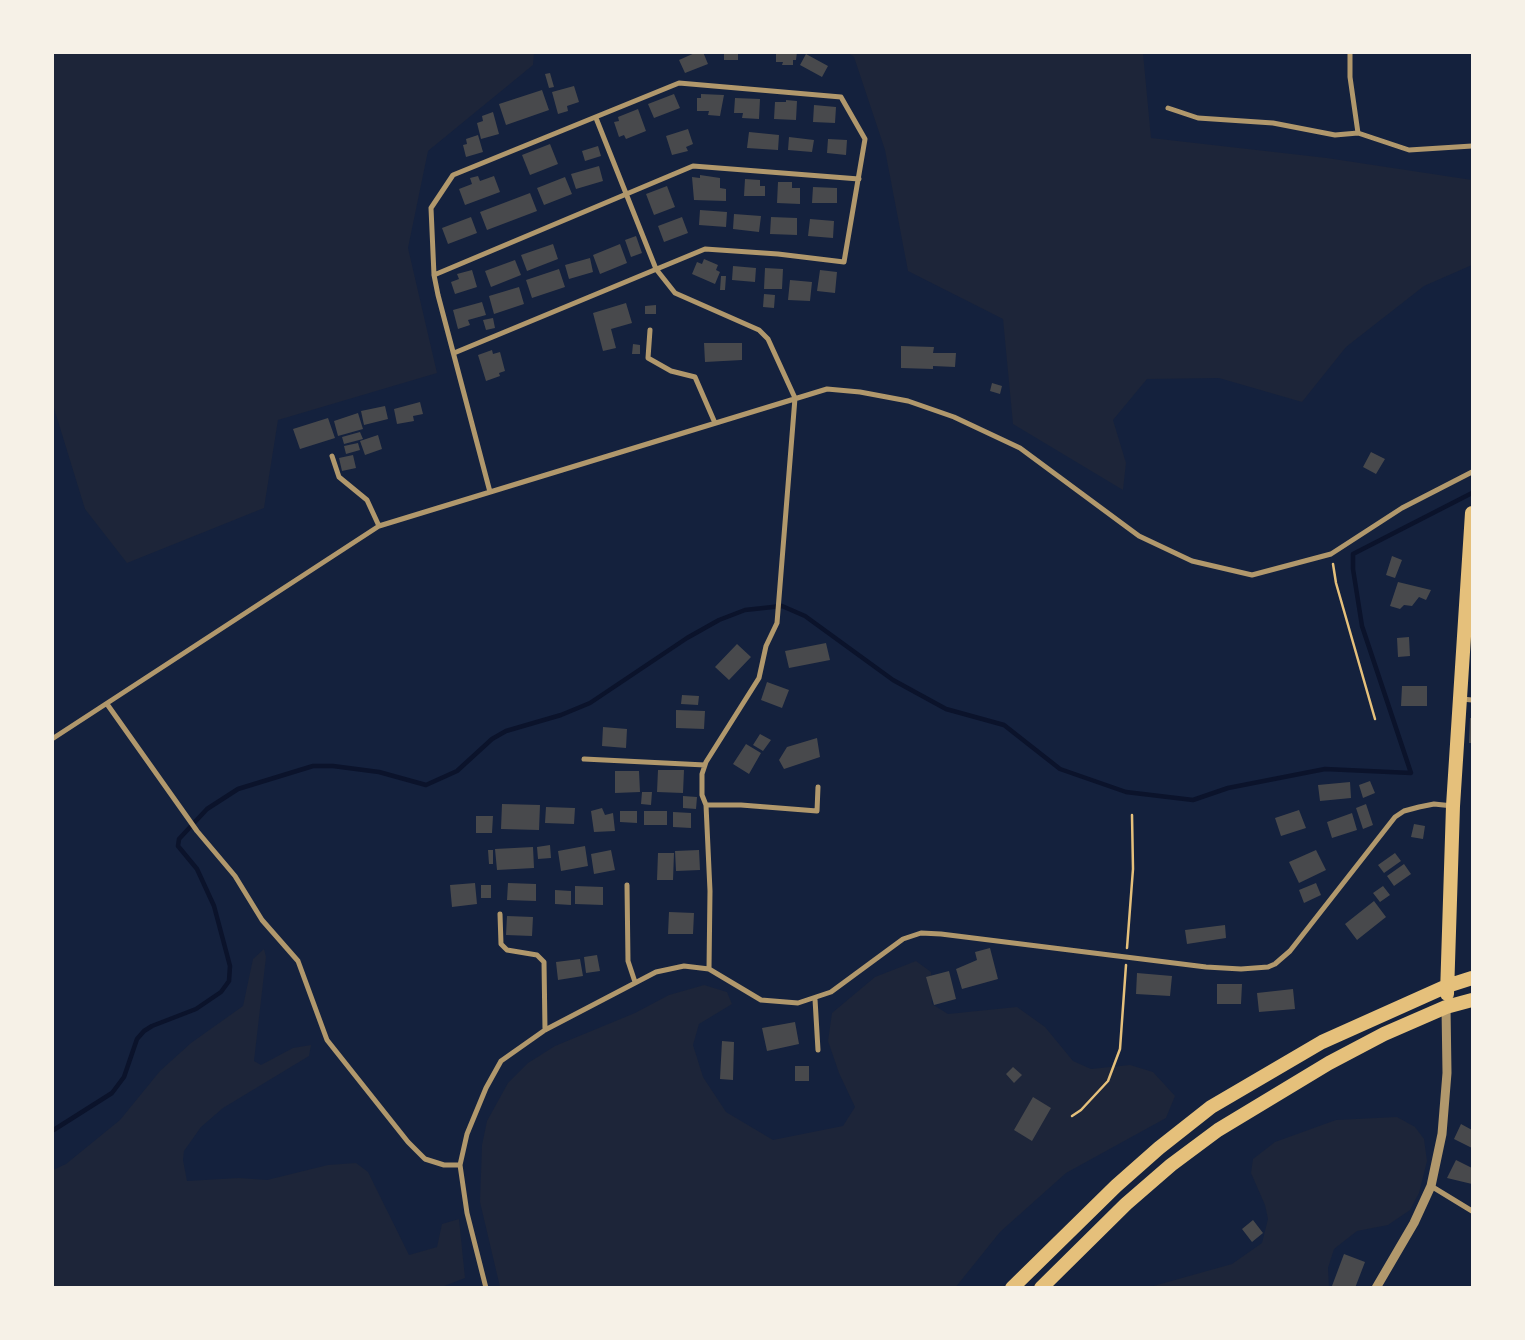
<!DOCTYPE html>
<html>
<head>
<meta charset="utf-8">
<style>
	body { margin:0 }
	#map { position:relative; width:1525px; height:1340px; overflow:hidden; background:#14213d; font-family:"Fira Sans Condensed",sans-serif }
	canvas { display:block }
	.frame { position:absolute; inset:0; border:54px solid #f6f1e7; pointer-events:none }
</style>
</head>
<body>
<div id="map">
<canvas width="1525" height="1340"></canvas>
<div class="frame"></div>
</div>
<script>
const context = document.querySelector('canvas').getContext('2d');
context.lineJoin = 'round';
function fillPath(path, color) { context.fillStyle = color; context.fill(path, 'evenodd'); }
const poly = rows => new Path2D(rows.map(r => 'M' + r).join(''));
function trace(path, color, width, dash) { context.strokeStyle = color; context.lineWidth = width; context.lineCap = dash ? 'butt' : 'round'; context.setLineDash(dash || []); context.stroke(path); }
fillPath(poly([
	[52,53,534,53,533,65,428,151,408,248,437,373,278,420,264,508,127,563,85,509,53,405],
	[848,53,1143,53,1151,138,1327,158,1472,180,1472,265,1424,286,1346,347,1302,402,1219,378,1147,379,1113,420,1126,463,1123,490,1013,424,1003,319,908,271,885,150,854,57],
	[264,949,266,957,254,1061,261,1065,293,1048,311,1045,309,1056,223,1108,201,1127,184,1151,183,1160,187,1181,239,1178,267,1180,328,1165,356,1163,368,1172,409,1255,437,1247,442,1224,459,1219,465,1278,439,1288,53,1287,53,1170,66,1164,120,1120,160,1071,191,1043,243,1006,253,959],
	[916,961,931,972,932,1004,948,1014,1017,1007,1045,1027,1073,1061,1091,1069,1130,1065,1153,1072,1175,1096,1166,1118,1066,1173,1000,1232,955,1288,500,1287,480,1202,482,1145,487,1121,508,1083,528,1063,555,1046,635,1013,669,995,704,985,727,992,732,1004,699,1024,693,1045,703,1077,726,1112,773,1140,843,1126,855,1107,839,1073,828,1041,832,1013,875,977],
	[1397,1117,1415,1127,1424,1139,1427,1161,1419,1193,1410,1210,1388,1225,1357,1231,1334,1249,1328,1268,1329,1287,1150,1287,1232,1264,1262,1243,1268,1219,1265,1205,1251,1173,1253,1159,1275,1142,1336,1120]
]), '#1d2539');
trace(poly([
	[52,1131,112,1093,124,1077,137,1039,144,1031,152,1026,196,1009,221,992,229,981,230,966,214,906,197,869,178,846,179,839,207,809,238,789,313,766,333,766,379,772,426,785,457,771,492,739,506,731,561,715,590,703,687,638,719,620,745,610,782,606,805,616,893,680,946,709,1004,725,1060,769,1126,792,1193,800,1228,788,1325,769,1411,773,1362,626,1353,569,1353,554,1472,493]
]), '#0b132b', 4.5);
fillPath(poly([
	[697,52,703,52,708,64,685,73,679,60],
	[724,52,738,52,738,60,724,60],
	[776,52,797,52,796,60,793,60,793,65,782,65,783,62,776,62],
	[806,54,828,66,822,77,800,65],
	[550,73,554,87,549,88,545,74],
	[574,86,579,102,567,106,568,111,558,114,552,92],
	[542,90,549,110,506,125,499,104],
	[674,94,680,108,654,118,648,104],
	[701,94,724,95,720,116,708,115,709,111,697,111,697,98,701,98],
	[735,98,760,99,759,119,742,118,743,113,734,113],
	[786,100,797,101,796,120,774,119,775,102,786,102],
	[814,105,836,107,835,123,813,122],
	[638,109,646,131,626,139,624,135,619,137,614,122,619,121,618,117],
	[493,112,499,134,481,139,477,123,483,121,482,116],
	[688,129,693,144,686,147,688,151,672,155,666,136],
	[749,132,779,135,778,150,747,148],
	[478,135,483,152,466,157,463,145,467,144,466,139],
	[789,137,814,140,812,152,788,150],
	[828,139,847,140,846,155,827,153],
	[550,144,558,164,530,175,522,155],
	[598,146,601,156,585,161,582,151],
	[599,166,603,181,576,189,571,174],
	[700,175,720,178,720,188,726,189,726,201,694,200,692,177,700,178],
	[478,176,480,181,494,176,500,192,465,205,459,189,472,184,470,178],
	[565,177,572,194,544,205,537,188],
	[745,179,760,180,760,186,765,186,765,196,744,196],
	[778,182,792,182,792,188,800,188,800,204,777,203],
	[667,186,675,207,654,215,646,194],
	[813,187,837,188,837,203,812,203],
	[530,193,537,211,487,230,480,212],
	[700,210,727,212,726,227,699,225],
	[734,214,761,216,759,232,733,229],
	[471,217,477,233,448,244,442,228],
	[682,217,688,233,664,242,658,226],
	[771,217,797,218,797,235,770,234],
	[810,219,834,221,833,238,808,236],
	[636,236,642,253,631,257,625,240],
	[553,244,558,259,527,271,521,255],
	[620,244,627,263,600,274,593,255],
	[590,258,593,272,569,279,565,265],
	[704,259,718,265,716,270,720,272,715,284,692,274,697,262,702,264],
	[515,260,521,275,491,287,485,271],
	[733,266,756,268,755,282,732,280],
	[765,268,783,269,782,289,764,289],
	[559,269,565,287,532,298,526,280],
	[472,270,477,287,455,294,451,282,459,279,457,274],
	[820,270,837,272,835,293,817,291],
	[721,276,726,276,725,290,720,290],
	[790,280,812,282,810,301,788,300],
	[519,287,524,304,494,314,489,296],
	[764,294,775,295,774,308,763,307],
	[482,302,486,315,468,320,470,325,458,329,453,310],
	[626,303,632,323,611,329,616,348,603,351,593,313],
	[656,305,656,314,645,314,645,306],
	[493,318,495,328,486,330,483,320],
	[704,343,742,343,742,360,705,362],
	[633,344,640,345,640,354,632,354],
	[901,346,934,347,933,353,956,353,955,367,933,366,933,369,901,368],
	[492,350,493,354,500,352,505,371,499,373,500,376,486,381,478,355],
	[992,383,1002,386,1000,394,990,391],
	[420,402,423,414,413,416,414,421,397,424,394,409],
	[385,406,388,419,364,425,361,411],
	[358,413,363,429,338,436,334,421],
	[328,418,335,438,300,449,293,429],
	[360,432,363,439,344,444,342,437],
	[378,435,382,449,365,455,360,441],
	[358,443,360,450,346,454,344,446],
	[1371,452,1385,459,1376,474,1363,467],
	[353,455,356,468,342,471,339,458],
	[1392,556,1402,560,1395,578,1386,575],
	[1398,582,1431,590,1426,600,1419,597,1412,606,1404,605,1400,609,1390,606],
	[1409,637,1410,656,1398,657,1397,638],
	[826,643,830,660,789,668,785,651],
	[737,644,751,657,729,680,715,667],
	[767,682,789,690,782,708,761,700],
	[1402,686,1427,686,1427,706,1401,706],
	[682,695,699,696,698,705,681,704],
	[676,710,705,711,704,729,676,728],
	[1470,718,1472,718,1472,743,1469,743],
	[603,727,627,729,626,748,602,746],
	[760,734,771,740,763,751,753,745],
	[817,738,820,757,784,769,779,760,787,747],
	[746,744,761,753,749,774,733,764],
	[658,770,684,770,683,793,657,792],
	[615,771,639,771,640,792,615,793],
	[1370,781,1375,793,1363,798,1359,785],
	[1350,782,1351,798,1320,801,1318,785],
	[642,792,652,792,651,805,641,804],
	[683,796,697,797,696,809,683,808],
	[502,804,540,805,539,830,501,829],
	[1366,804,1373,825,1363,829,1356,808],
	[546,807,575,808,574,824,545,823],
	[602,808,605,815,613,813,615,831,594,832,591,811],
	[1299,810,1306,828,1281,836,1275,818],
	[620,811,637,811,637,823,620,822],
	[644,811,667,811,667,825,644,825],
	[673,812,691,813,691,828,673,827],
	[1352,813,1357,830,1332,838,1327,822],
	[476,816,493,816,492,833,476,833],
	[1414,824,1425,826,1423,839,1411,837],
	[550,845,551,858,538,859,537,847],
	[585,846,588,866,561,871,558,851],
	[533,847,534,868,497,870,495,849],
	[488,850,493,850,493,864,489,864],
	[611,850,615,870,594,874,591,854],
	[699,850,700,870,676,871,675,851],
	[1316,850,1326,870,1299,883,1289,862],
	[658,853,674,853,673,880,657,880],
	[1395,853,1401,861,1384,873,1378,865],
	[1404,864,1411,874,1394,886,1387,876],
	[475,883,477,904,452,907,450,885],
	[508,883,536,884,536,901,507,900],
	[1316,883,1321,895,1304,903,1299,890],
	[481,885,491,885,491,898,481,898],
	[575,886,603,887,603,905,575,904],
	[1383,886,1390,895,1380,902,1373,893],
	[555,890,571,891,571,905,555,904],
	[1374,901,1386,917,1357,940,1345,924],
	[669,912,694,913,693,934,668,934],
	[507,916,533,917,532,936,506,935],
	[1225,925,1226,938,1187,944,1185,930],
	[990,948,998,979,962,989,956,969,977,960,975,952],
	[597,955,600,971,586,973,584,957],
	[580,959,583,976,558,980,556,962],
	[949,971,956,999,934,1005,926,977],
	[1137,973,1172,976,1170,996,1136,994],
	[1217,984,1242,984,1241,1004,1217,1004],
	[1293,989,1295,1009,1259,1012,1257,993],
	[795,1022,799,1044,767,1051,762,1028],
	[722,1041,734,1042,733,1080,720,1079],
	[795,1066,809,1066,809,1081,795,1081],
	[1013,1067,1022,1075,1014,1083,1006,1074],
	[1033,1097,1051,1108,1032,1141,1014,1130],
	[1461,1124,1472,1130,1472,1148,1454,1139],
	[1456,1160,1472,1168,1472,1184,1447,1178],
	[1253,1220,1263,1233,1252,1242,1242,1229],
	[1344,1254,1365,1262,1355,1288,1332,1286]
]), '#48494c');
trace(poly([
	[1333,564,1336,583,1375,719],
	[1127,948,1133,869,1132,815],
	[1072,1116,1081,1110,1108,1081,1120,1049,1126,965]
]), '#e5c07b', 2.5);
trace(poly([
	[1350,52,1350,77,1358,133],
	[1168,108,1198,118,1273,123,1335,135,1358,133,1409,150,1472,146],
	[596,118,656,269,675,293,759,330,768,339,795,398,777,623,766,646,759,678,706,762,702,774,702,795,706,805,710,891,709,969],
	[434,275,693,166,859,179],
	[650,330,648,358,671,371,695,377,715,423],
	[454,353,705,249,778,254,844,262,865,139,841,97,679,83,453,175,431,208,434,275,438,295,490,492],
	[332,456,339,477,367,500,379,526],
	[1462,699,1472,700],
	[107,704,197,831,235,876,262,920,298,961,327,1040,408,1142,425,1159,444,1165,460,1165,467,1134,486,1088,501,1061,545,1030,656,972,684,966,709,969,761,1000,798,1003,831,992,903,939,921,933,941,934,1206,967,1241,969,1268,967,1275,964,1290,951,1395,817,1404,811,1419,807,1434,804,1453,806],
	[52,739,379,526,827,389,860,392,908,401,954,417,1020,448,1139,536,1192,561,1252,575,1331,554,1402,508,1472,472],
	[584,759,705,765],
	[706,805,741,805,817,811,818,787],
	[627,885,628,961,635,982],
	[500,914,501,944,507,950,537,955,544,962,545,1030],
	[815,999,818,1050],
	[460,1165,467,1213,486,1288],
	[1431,1186,1472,1211]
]), '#b1986c', 5);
trace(poly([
	[1376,1288,1414,1223,1431,1186,1442,1134,1447,1073,1446,1007]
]), '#b1986c', 9);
trace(poly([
	[1447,994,1453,806,1472,513],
	[1012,1288,1116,1186,1159,1148,1211,1107,1322,1042,1447,986,1472,978],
	[1041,1288,1126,1204,1171,1165,1218,1130,1329,1063,1384,1034,1446,1007,1472,1000]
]), '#e5c07b', 14);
</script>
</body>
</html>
